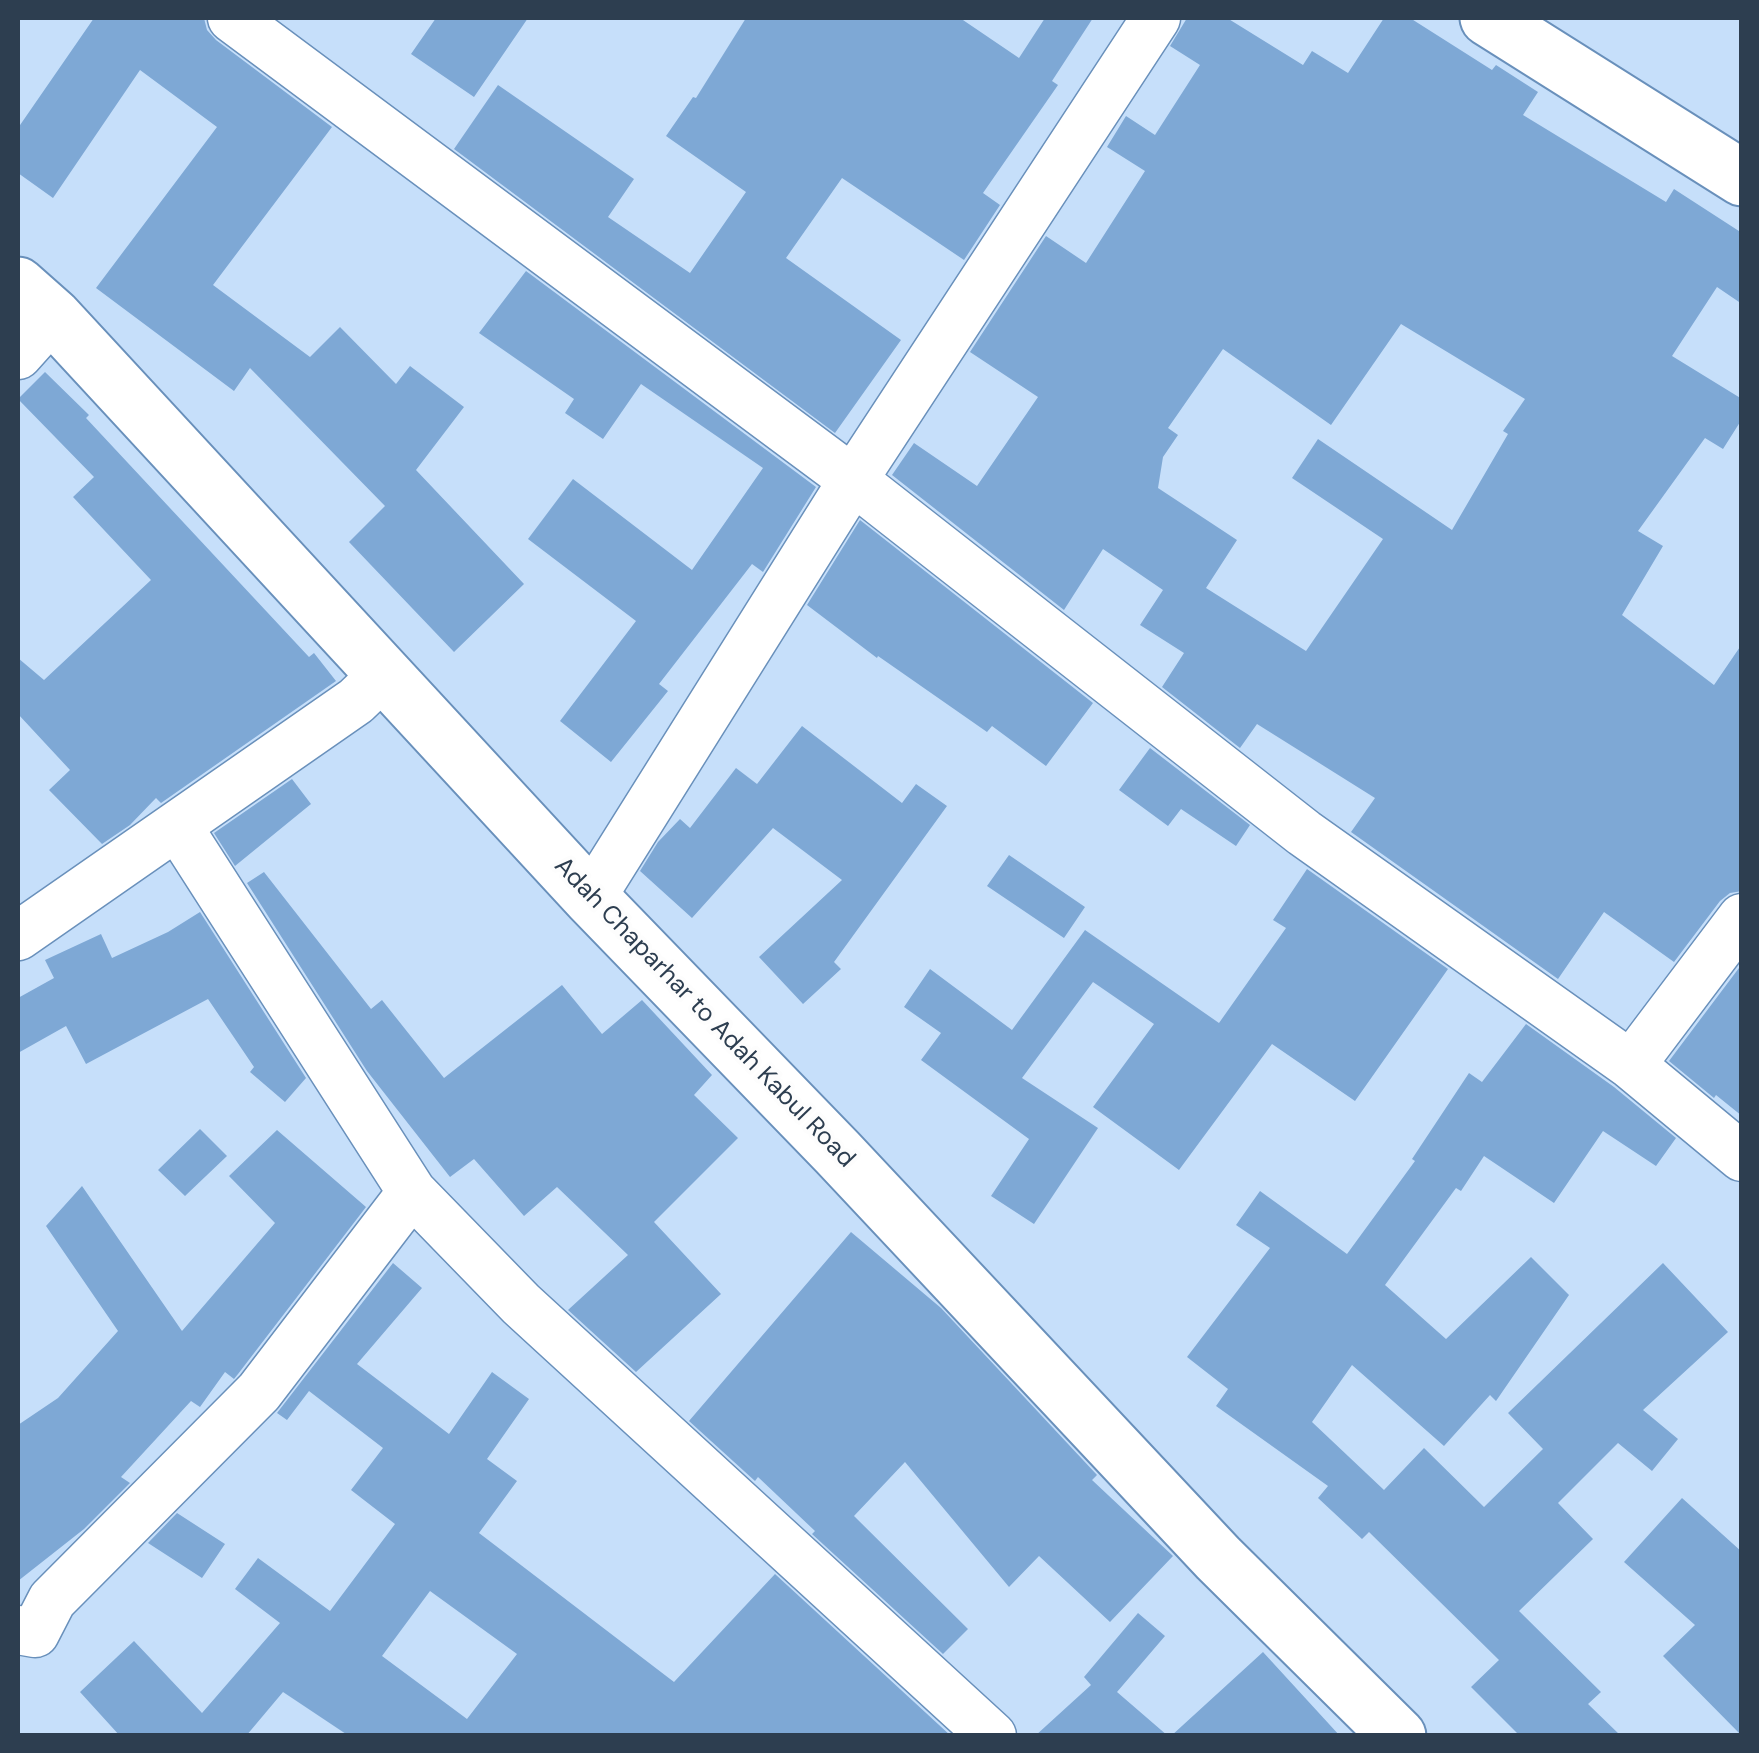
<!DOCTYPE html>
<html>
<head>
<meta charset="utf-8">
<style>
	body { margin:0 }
	#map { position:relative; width:1759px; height:1753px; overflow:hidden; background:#c6dffa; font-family:"DM Sans",sans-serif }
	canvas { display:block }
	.frame { position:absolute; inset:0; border:20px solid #2d3e50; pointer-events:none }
</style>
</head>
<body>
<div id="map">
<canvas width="1759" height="1753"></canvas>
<div class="frame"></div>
</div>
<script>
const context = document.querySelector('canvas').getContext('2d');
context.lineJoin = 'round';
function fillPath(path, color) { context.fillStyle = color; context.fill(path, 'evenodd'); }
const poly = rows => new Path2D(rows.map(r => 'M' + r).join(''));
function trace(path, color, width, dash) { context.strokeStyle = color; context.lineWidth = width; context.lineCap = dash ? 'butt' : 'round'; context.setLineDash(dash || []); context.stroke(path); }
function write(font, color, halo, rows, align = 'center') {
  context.font = font + ' "DM Sans",sans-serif'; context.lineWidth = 8; context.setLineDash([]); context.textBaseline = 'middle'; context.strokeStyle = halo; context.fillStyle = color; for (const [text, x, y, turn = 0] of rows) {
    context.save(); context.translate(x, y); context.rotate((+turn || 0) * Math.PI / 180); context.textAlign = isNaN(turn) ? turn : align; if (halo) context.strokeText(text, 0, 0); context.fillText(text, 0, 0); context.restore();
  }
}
fillPath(poly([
	[94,18,204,18,207,30,216,40,332,127,213,285,310,357,340,327,396,384,410,366,464,407,416,470,524,584,454,652,349,542,385,506,250,368,234,391,96,288,217,127,140,70,53,198,18,173,18,128],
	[436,18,528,18,474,97,411,54],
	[746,18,960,18,1019,58,1045,18,1093,18,1052,81,1058,85,983,193,1000,205,964,260,842,178,786,258,901,340,835,433,454,149,498,85,634,179,608,217,690,273,746,192,666,136,693,97,696,98],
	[1187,18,1227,18,1303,65,1312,51,1348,73,1384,18,1410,18,1492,70,1496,65,1538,92,1523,115,1666,202,1674,189,1742,233,1742,304,1717,287,1672,356,1742,399,1742,419,1723,449,1705,438,1638,531,1663,546,1622,615,1714,685,1742,644,1742,891,1730,893,1720,901,1674,962,1604,912,1558,979,1351,832,1375,798,1257,724,1240,748,1162,687,1184,653,1140,625,1163,590,1103,549,1064,610,892,475,914,443,977,486,1038,397,970,352,1046,236,1086,263,1145,171,1107,147,1126,116,1155,135,1200,65,1170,46],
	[1401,324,1525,399,1503,431,1508,434,1452,530,1318,439,1292,478,1383,539,1306,651,1206,588,1237,540,1158,488,1163,457,1178,435,1168,428,1223,349,1331,425],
	[526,271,816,487,763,572,752,564,659,684,668,691,611,762,560,721,636,621,528,539,573,479,692,570,763,468,641,384,603,439,565,413,574,399,479,333],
	[45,372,89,415,86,418,309,657,314,653,336,681,161,803,156,798,130,825,102,844,49,790,70,770,18,714,18,658,44,680,151,580,73,497,94,477,18,399],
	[860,520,1093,703,1046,766,992,726,987,732,878,656,877,658,807,605],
	[802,726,902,803,916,784,947,806,834,962,841,969,803,1004,759,957,842,880,773,828,692,918,640,871,658,842,680,819,690,828,736,768,757,784],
	[1150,748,1250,825,1236,846,1181,809,1168,826,1119,790],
	[292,779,311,804,235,866,214,833],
	[1009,855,1085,907,1064,938,987,886],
	[1307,869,1448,969,1355,1101,1272,1044,1179,1170,1093,1107,1154,1024,1093,982,1022,1078,1098,1128,1034,1224,991,1196,1029,1139,921,1060,941,1033,904,1007,930,969,1012,1030,1085,930,1219,1023,1286,928,1273,920],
	[264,872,371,1009,382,1000,444,1078,562,985,602,1034,642,1000,712,1075,694,1095,738,1138,654,1222,721,1294,636,1372,568,1310,628,1255,557,1187,524,1216,474,1159,450,1177,367,1071,247,883],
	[200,912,306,1078,285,1102,250,1072,254,1067,208,999,86,1064,66,1026,18,1053,18,998,54,978,45,960,101,934,112,958,168,932],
	[1742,964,1742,1116,1716,1095,1714,1098,1669,1061],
	[1526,1024,1614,1087,1676,1138,1656,1166,1603,1131,1554,1203,1484,1156,1461,1191,1456,1188,1385,1285,1446,1339,1531,1257,1569,1295,1496,1401,1490,1395,1444,1446,1352,1365,1312,1422,1384,1490,1424,1448,1484,1507,1543,1449,1508,1413,1663,1263,1728,1332,1643,1410,1678,1439,1652,1471,1618,1443,1558,1503,1593,1539,1519,1611,1601,1692,1588,1704,1621,1736,1520,1736,1471,1687,1499,1660,1369,1532,1362,1539,1318,1498,1328,1486,1216,1406,1228,1389,1187,1357,1270,1248,1236,1225,1260,1191,1347,1254,1415,1161,1412,1159,1469,1073,1482,1082],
	[200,1129,227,1156,185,1196,158,1170],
	[277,1130,366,1207,238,1374,234,1379,225,1372,200,1407,191,1401,121,1477,130,1483,84,1529,18,1581,18,1425,58,1398,118,1331,46,1226,82,1186,182,1331,275,1223,229,1176],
	[851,1232,941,1308,1097,1475,1092,1480,1173,1556,1110,1622,1039,1556,1009,1587,905,1462,854,1516,968,1629,943,1654,812,1534,815,1531,758,1477,755,1481,689,1421],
	[393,1263,422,1288,357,1364,449,1434,492,1372,529,1399,487,1459,517,1481,479,1533,674,1682,775,1574,951,1736,349,1736,283,1692,246,1736,120,1736,80,1692,134,1641,202,1713,280,1623,235,1589,258,1558,330,1611,395,1524,351,1490,383,1448,309,1391,287,1420,277,1413],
	[430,1591,517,1654,467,1719,382,1656],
	[1682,1498,1742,1552,1742,1736,1663,1656,1695,1625,1624,1562],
	[177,1513,225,1544,202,1578,148,1543],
	[1138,1613,1165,1636,1117,1692,1168,1736,1035,1736,1091,1685,1084,1677],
	[1263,1652,1340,1736,1171,1736]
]), '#7ea8d5');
const minor = poly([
	[232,18,853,480,1304,833,1631,1065,1742,1157],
	[18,355,53,316],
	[178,827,412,1192,521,1304,992,1736],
	[591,898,853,480,1156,18],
	[18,936,356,701,385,673],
	[1631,1065,1742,918],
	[18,1630,35,1633,52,1600,259,1392,412,1192]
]);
const secondary = poly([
	[1488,18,1742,178],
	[18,285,53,316,591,898,838,1153,1218,1558,1398,1736]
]);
trace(minor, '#6990bb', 51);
trace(secondary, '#6990bb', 59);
trace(minor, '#fff', 48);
trace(secondary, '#fff', 55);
write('25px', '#2d3e50', '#fdfdfd', [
	["Adah Chaparhar to Adah Kabul Road",704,1013,46]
]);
</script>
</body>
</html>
